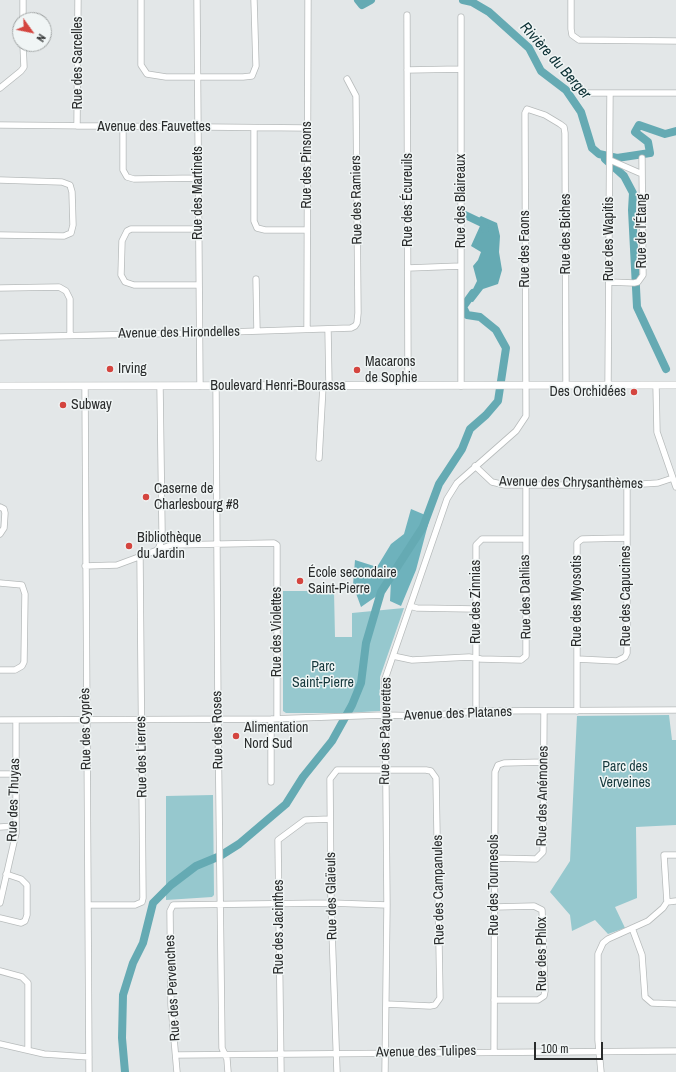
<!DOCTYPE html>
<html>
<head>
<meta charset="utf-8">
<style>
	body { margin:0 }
	#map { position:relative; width:676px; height:1072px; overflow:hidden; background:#e3e7e8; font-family:"Archivo Narrow",sans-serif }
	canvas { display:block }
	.north { position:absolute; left:12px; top:12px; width:40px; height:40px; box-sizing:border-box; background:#f0f5f5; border:1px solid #a1a5a5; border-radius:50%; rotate:123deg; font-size:11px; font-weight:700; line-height:16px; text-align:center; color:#2a2c2c }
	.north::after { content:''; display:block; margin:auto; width:14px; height:18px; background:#d4453f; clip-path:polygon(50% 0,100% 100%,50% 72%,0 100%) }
	.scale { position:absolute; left:534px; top:1042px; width:69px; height:18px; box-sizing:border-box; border:2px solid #2a2c2c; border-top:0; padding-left:5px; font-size:12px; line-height:14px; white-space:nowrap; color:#2a2c2c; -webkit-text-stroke:3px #f0f5f5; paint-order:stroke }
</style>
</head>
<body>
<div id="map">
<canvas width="676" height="1072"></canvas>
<div class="north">N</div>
<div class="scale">100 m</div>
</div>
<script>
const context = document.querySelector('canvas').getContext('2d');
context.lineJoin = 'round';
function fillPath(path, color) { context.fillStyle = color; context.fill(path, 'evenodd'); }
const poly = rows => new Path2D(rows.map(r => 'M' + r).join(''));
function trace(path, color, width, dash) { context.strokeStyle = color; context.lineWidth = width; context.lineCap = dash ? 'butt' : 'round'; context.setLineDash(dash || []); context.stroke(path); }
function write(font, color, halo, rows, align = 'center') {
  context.font = font + ' "Archivo Narrow",sans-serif'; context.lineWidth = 3; context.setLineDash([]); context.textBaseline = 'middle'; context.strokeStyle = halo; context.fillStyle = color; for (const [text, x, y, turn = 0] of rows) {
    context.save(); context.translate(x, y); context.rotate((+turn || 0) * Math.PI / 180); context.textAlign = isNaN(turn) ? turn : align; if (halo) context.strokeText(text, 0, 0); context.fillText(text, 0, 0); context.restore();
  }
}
fillPath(poly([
	[283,591,334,591,335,637,352,637,352,613,404,608,380,677,380,711,343,713,286,713,283,711],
	[669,715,672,740,676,740,676,825,636,827,637,898,615,907,625,928,608,934,595,920,572,931,570,915,550,892,570,861,577,716],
	[213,795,214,895,212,897,166,900,166,796]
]), '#96c8ce');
fillPath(poly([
	[411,509,430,517,416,570,401,606,390,601,391,581,381,593,361,607,353,585,355,560,377,567,391,544,404,534]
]), '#6eb2bc');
fillPath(poly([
	[481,216,497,223,500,236,499,252,502,270,498,284,483,289,473,302,467,301,477,281,473,266,478,260,481,252,471,246,480,226,479,218]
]), '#65aab3');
trace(poly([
	[358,0,362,5,371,0],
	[463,0,472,2,489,12,529,48,541,71,566,90,581,112,592,148,599,154,617,158,650,153,648,142,635,132,639,125,665,134,676,131],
	[605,159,624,176,633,193,632,210,637,307,666,369],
	[463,214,484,224,485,229],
	[125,1072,122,1038,123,995,133,963,143,943,153,903,171,885,196,866,220,856,239,844,286,804,303,777,332,741,352,705,361,683,366,643,381,592,423,527,439,484,462,449,470,429,486,415,498,401,506,348,496,330,480,317,467,315,463,307,473,293]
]), '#65aab3', 8);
const minor = poly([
	[23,0,23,20],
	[141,0,141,65,147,74,166,77,243,77,252,76,256,66,254,0],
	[197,0,200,386],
	[571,0,571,29,572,35,579,40,676,41],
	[407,15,408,386],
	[461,17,461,386],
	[407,70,461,69],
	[0,88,21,71,24,67,23,44],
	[587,93,676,93],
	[0,125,307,128],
	[77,126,78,0],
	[123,127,123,170,127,177,134,179,199,178],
	[254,128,254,221,257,228,265,230,307,230],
	[610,160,642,174],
	[0,180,62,182,70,185,72,192,73,225,71,233,64,236,0,235],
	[198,229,131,229,127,231,122,241,121,275,125,282,134,285,199,285],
	[408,268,461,266],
	[256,279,257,331],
	[609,282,634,283,638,282,643,275,642,158],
	[0,288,59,287,66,291,70,299,70,335],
	[307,329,308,0],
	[328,329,329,386],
	[0,337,199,333,351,328,355,326,357,323,358,313,356,96,347,79],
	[656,385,657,432,676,487],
	[85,386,89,1072],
	[216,386,218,718,222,1048,227,1059,228,1072],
	[608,386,610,93],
	[319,458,323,386],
	[475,466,492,482,505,485,627,485,658,483,673,478],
	[0,507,4,509,5,513,4,528,0,534],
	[158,550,161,542,162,530,160,386],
	[85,566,117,565,171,545,274,543,277,545,277,718],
	[0,583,22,585,25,594,24,662,22,666,15,670,0,670],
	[410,606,417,608,475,609],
	[393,656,412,660,469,657,481,659,521,660,526,656,526,485],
	[577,659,617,661,625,657,627,653,627,485],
	[476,711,476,545,482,539,526,539],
	[577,711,577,543,582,539,626,538],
	[271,719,271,782],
	[0,720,271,719,384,715,427,716,476,711,676,710],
	[0,774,16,774],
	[0,827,16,826],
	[494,858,536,859,543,852,544,711],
	[667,902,676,901],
	[0,903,16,833,16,720],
	[88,905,135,905,142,902,143,898,140,557],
	[0,918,21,923,25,921,27,915,27,885,21,879,6,874],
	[632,928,642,955,645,997,652,1003,676,1004],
	[0,971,22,977,28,983,28,1050],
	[494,1000,538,1000,544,996,545,991,542,910,534,906,495,907],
	[0,1044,44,1054,89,1057],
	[494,1052,495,772,498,765,504,763,544,762],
	[176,1055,676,1051],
	[177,1072,171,1005,170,911,173,905,331,903,387,905],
	[281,1072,278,840,305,820,330,819],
	[337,1072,331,903,330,779,337,770,426,770,431,771,436,778,440,998,435,1005,430,1006,386,1004],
	[385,1072,387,905,385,679,447,499,457,483,516,431,526,416,525,113,527,109,545,115,560,124,564,127,565,133,566,386],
	[601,1072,598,1040,598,954,603,943,608,939,648,921,663,908,667,902,664,855,676,855]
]);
const major = poly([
	[0,386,676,385]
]);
trace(minor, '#b7bbbb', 7);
trace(major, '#b7bbbb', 8);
trace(minor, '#fff', 5.5);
trace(major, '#fff', 7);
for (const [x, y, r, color] of [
	[110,369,4,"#d4453f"],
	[357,370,4,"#d4453f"],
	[634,392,4,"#d4453f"],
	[63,405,4,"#d4453f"],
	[146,497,4,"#d4453f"],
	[129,546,4,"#d4453f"],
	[300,581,4,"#d4453f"],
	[236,736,4,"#d4453f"]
]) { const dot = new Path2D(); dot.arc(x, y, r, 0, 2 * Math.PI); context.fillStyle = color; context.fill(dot); trace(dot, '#f0f5f5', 1.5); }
write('14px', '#2a2c2c', '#f0f5f5', [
	["Rue des Sarcelles",78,63,-90],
	["Avenue des Fauvettes",154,127],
	["Rue des Pinsons",307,165,-90],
	["Rue des Martinets",198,193,-90],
	["Rue des Ramiers",357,200,-91],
	["Rue des Écureuils",408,200,-90],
	["Rue des Blaireaux",461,201,-90],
	["Rue de l'Étang",642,231,-90],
	["Rue des Biches",566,234,-90],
	["Rue des Wapitis",609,239,-90],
	["Rue des Faons",525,249,-90],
	["Avenue des Hirondelles",179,333,-1],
	["Boulevard Henri-Bourassa",278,386],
	["Avenue des Chrysanthèmes",571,483,1],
	["Rue des Capucines",626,596,-90],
	["Rue des Dahlias",526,597,-91],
	["Rue des Myosotis",577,601,-90],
	["Rue des Zinnias",476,602,-90],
	["Rue des Violettes",277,632,-90],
	["Avenue des Platanes",458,714,-2],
	["Rue des Cyprès",86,729,-91],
	["Rue des Roses",218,730,-91],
	["Rue des Pâquerettes",386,731,-89],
	["Rue des Lierres",142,757,-91],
	["Rue des Anémones",543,796,-89],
	["Rue des Thuyas",14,800,-88],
	["Rue des Tournesols",494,885,-90],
	["Rue des Campanules",439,890,-91],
	["Rue des Glaïeuls",332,896,-91],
	["Rue des Jacinthes",279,927,-90],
	["Rue des Phlox",542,954,-90],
	["Rue des Pervenches",173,988,-93],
	["Avenue des Tulipes",426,1052,-1]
]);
write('14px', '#2a2c2c', '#f0f5f5', [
	["Macarons",365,362],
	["de Sophie",365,378],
	["Irving",118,369],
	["Des Orchidées",626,392,"right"],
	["Subway",71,405],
	["Caserne de",154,489],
	["Charlesbourg #8",154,505],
	["Bibliothèque",137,538],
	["du Jardin",137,554],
	["École secondaire",308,573],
	["Saint-Pierre",308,589],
	["Alimentation",244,728],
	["Nord Sud",244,744]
], 'left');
write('14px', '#15383c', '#f0f5f5', [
	["Parc",323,667],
	["Saint-Pierre",323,683],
	["Parc des",625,767],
	["Verveines",625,783]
]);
write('italic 15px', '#0b2f33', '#f0f5f5', [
	["Rivière du Berger",555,61,48]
]);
</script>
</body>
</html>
